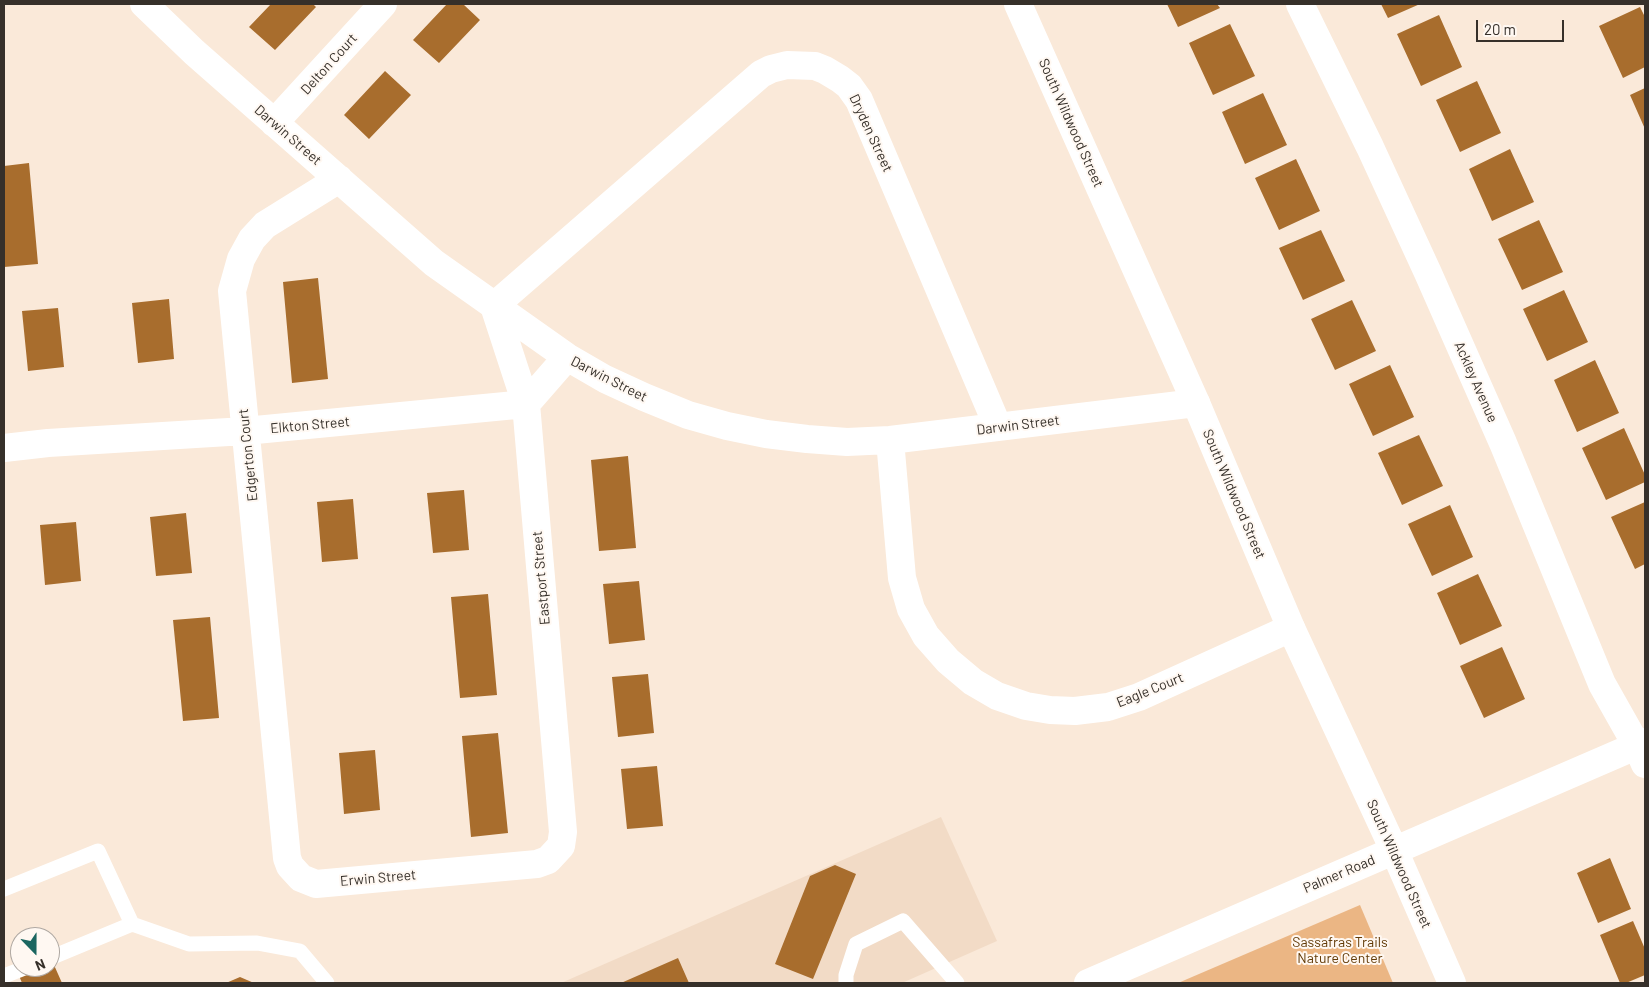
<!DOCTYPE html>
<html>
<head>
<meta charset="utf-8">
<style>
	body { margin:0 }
	#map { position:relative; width:1649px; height:987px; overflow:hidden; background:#fae9d9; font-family:Barlow,sans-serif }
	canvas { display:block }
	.frame { position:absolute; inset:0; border:5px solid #36302a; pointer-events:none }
	.north { position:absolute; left:10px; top:927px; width:50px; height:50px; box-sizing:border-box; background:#fff8f2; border:1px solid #afa8a2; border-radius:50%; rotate:158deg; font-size:14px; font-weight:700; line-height:20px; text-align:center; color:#36302a }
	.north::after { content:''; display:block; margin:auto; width:18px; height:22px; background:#1b6660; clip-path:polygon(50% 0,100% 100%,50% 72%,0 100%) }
	.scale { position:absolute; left:1476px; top:20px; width:88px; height:22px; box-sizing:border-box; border:2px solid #36302a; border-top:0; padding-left:6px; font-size:15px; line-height:18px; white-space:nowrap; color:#36302a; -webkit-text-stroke:4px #fff8f2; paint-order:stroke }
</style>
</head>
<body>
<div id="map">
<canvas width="1649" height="987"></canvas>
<div class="frame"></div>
<div class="north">N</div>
<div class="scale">20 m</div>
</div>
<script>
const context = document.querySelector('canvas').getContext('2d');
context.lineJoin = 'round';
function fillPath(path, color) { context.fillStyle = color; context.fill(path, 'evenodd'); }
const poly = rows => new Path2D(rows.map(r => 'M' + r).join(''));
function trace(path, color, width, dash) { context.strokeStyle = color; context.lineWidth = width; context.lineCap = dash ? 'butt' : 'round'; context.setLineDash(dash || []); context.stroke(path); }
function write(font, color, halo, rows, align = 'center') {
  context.font = font + ' Barlow,sans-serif'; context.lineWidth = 4; context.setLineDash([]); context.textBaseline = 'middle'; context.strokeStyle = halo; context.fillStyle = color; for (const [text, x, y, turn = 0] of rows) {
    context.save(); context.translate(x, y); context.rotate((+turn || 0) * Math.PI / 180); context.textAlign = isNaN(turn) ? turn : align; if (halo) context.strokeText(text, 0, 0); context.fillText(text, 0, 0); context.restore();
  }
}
fillPath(poly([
	[941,817,997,941,902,983,561,983]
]), '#f2dbc6');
fillPath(poly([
	[1360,905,1393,983,1178,983]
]), '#ebb684');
fillPath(poly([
	[271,4,313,4,316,7,275,50,249,27],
	[447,4,463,4,480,20,439,63,413,40],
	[1167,4,1217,4,1220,8,1178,27],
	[1381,4,1420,4,1388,18],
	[1640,7,1645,17,1645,67,1623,78,1599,26],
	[1439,15,1462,67,1421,86,1397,34],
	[1230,24,1255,76,1213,95,1189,43],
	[385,71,411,95,369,139,344,115],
	[1477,81,1501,133,1460,152,1436,100],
	[1645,88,1645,129,1630,95],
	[1263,93,1287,145,1245,164,1222,112],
	[1510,149,1534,202,1492,221,1469,169],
	[1296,159,1320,211,1279,230,1255,178],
	[29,163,38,264,4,267,4,166],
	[1539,220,1563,272,1522,290,1498,239],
	[1321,230,1345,281,1303,300,1279,248],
	[318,278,328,379,292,383,283,282],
	[1564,290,1588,342,1547,361,1523,309],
	[169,299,174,359,138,363,132,303],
	[1352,300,1376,351,1335,370,1311,319],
	[58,308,64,367,28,371,22,311],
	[1595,360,1619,413,1577,432,1554,380],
	[1390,365,1414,417,1373,436,1349,384],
	[1624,428,1645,475,1645,482,1606,500,1582,448],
	[1419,435,1443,486,1402,505,1378,453],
	[628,456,636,548,599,551,591,460],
	[464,490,469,550,433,553,427,493],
	[353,499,358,559,322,562,317,502],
	[1645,502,1645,564,1635,569,1611,517],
	[1450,505,1473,557,1432,576,1408,524],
	[186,513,192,573,156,576,150,517],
	[76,522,81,581,45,585,40,525],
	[1478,574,1502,626,1460,645,1437,593],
	[639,581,645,640,609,644,603,584],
	[488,594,497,695,460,698,451,597],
	[210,617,219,718,183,721,173,620],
	[1502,647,1525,699,1484,718,1460,666],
	[648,674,654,733,618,737,612,677],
	[498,733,508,833,471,837,462,736],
	[375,750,380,810,344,814,339,753],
	[657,766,663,826,627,829,621,769],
	[1610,858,1631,909,1598,923,1577,873],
	[835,865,856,874,813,979,775,964,810,876],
	[1633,921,1645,949,1645,975,1626,983,1620,983,1600,935],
	[50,956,62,983,22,983,18,973,31,967,50,967],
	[678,958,689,983,621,983],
	[240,977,254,983,226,983]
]), '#a86d2d');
trace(poly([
	[4,889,98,851,132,924,50,958],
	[132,924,189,944,257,943,300,951,327,983],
	[4,976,27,967],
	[846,983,846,975,856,944,903,921,957,983]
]), '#fff', 15);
trace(poly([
	[144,4,194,52,434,263,567,357,605,379,644,397,688,415,727,426,766,434,807,439,847,442,890,440,1196,403],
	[1300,4,1370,147,1428,273,1503,443,1602,684,1637,746,1645,764],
	[274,123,383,4],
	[339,179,265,225,252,239,241,259,232,291,287,858,290,866,301,878,316,884,537,864,548,860,561,846,563,832,526,404,494,306,761,74,771,69,787,65,815,66,825,70,840,79,849,86,859,100,998,427],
	[890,440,902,578,911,609,926,636,948,661,973,682,997,696,1026,706,1050,710,1075,711,1108,707,1139,697,1291,628],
	[4,448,48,443,245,431,526,404,567,357]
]), '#fff', 28);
trace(poly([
	[1018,4,1196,403,1291,628,1394,850,1452,983],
	[1088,983,1645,742]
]), '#fff', 28);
write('14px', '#36302a', '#fff8f2', [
	["Delton Court",329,64,-48],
	["South Wildwood Street",1071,123,66],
	["Dryden Street",871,133,65],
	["Darwin Street",288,135,41],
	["Darwin Street",609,379,27],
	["Ackley Avenue",1476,382,66],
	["Elkton Street",310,425,-5],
	["Darwin Street",1018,425,-7],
	["Edgerton Court",248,455,-96],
	["South Wildwood Street",1234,494,67],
	["Eastport Street",541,578,-95],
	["Eagle Court",1150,690,-22],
	["South Wildwood Street",1399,864,66],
	["Palmer Road",1339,874,-23],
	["Erwin Street",378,878,-5]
]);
write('14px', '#623a06', '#fff8f2', [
	["Sassafras Trails",1340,942],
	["Nature Center",1340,958]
]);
</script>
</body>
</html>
